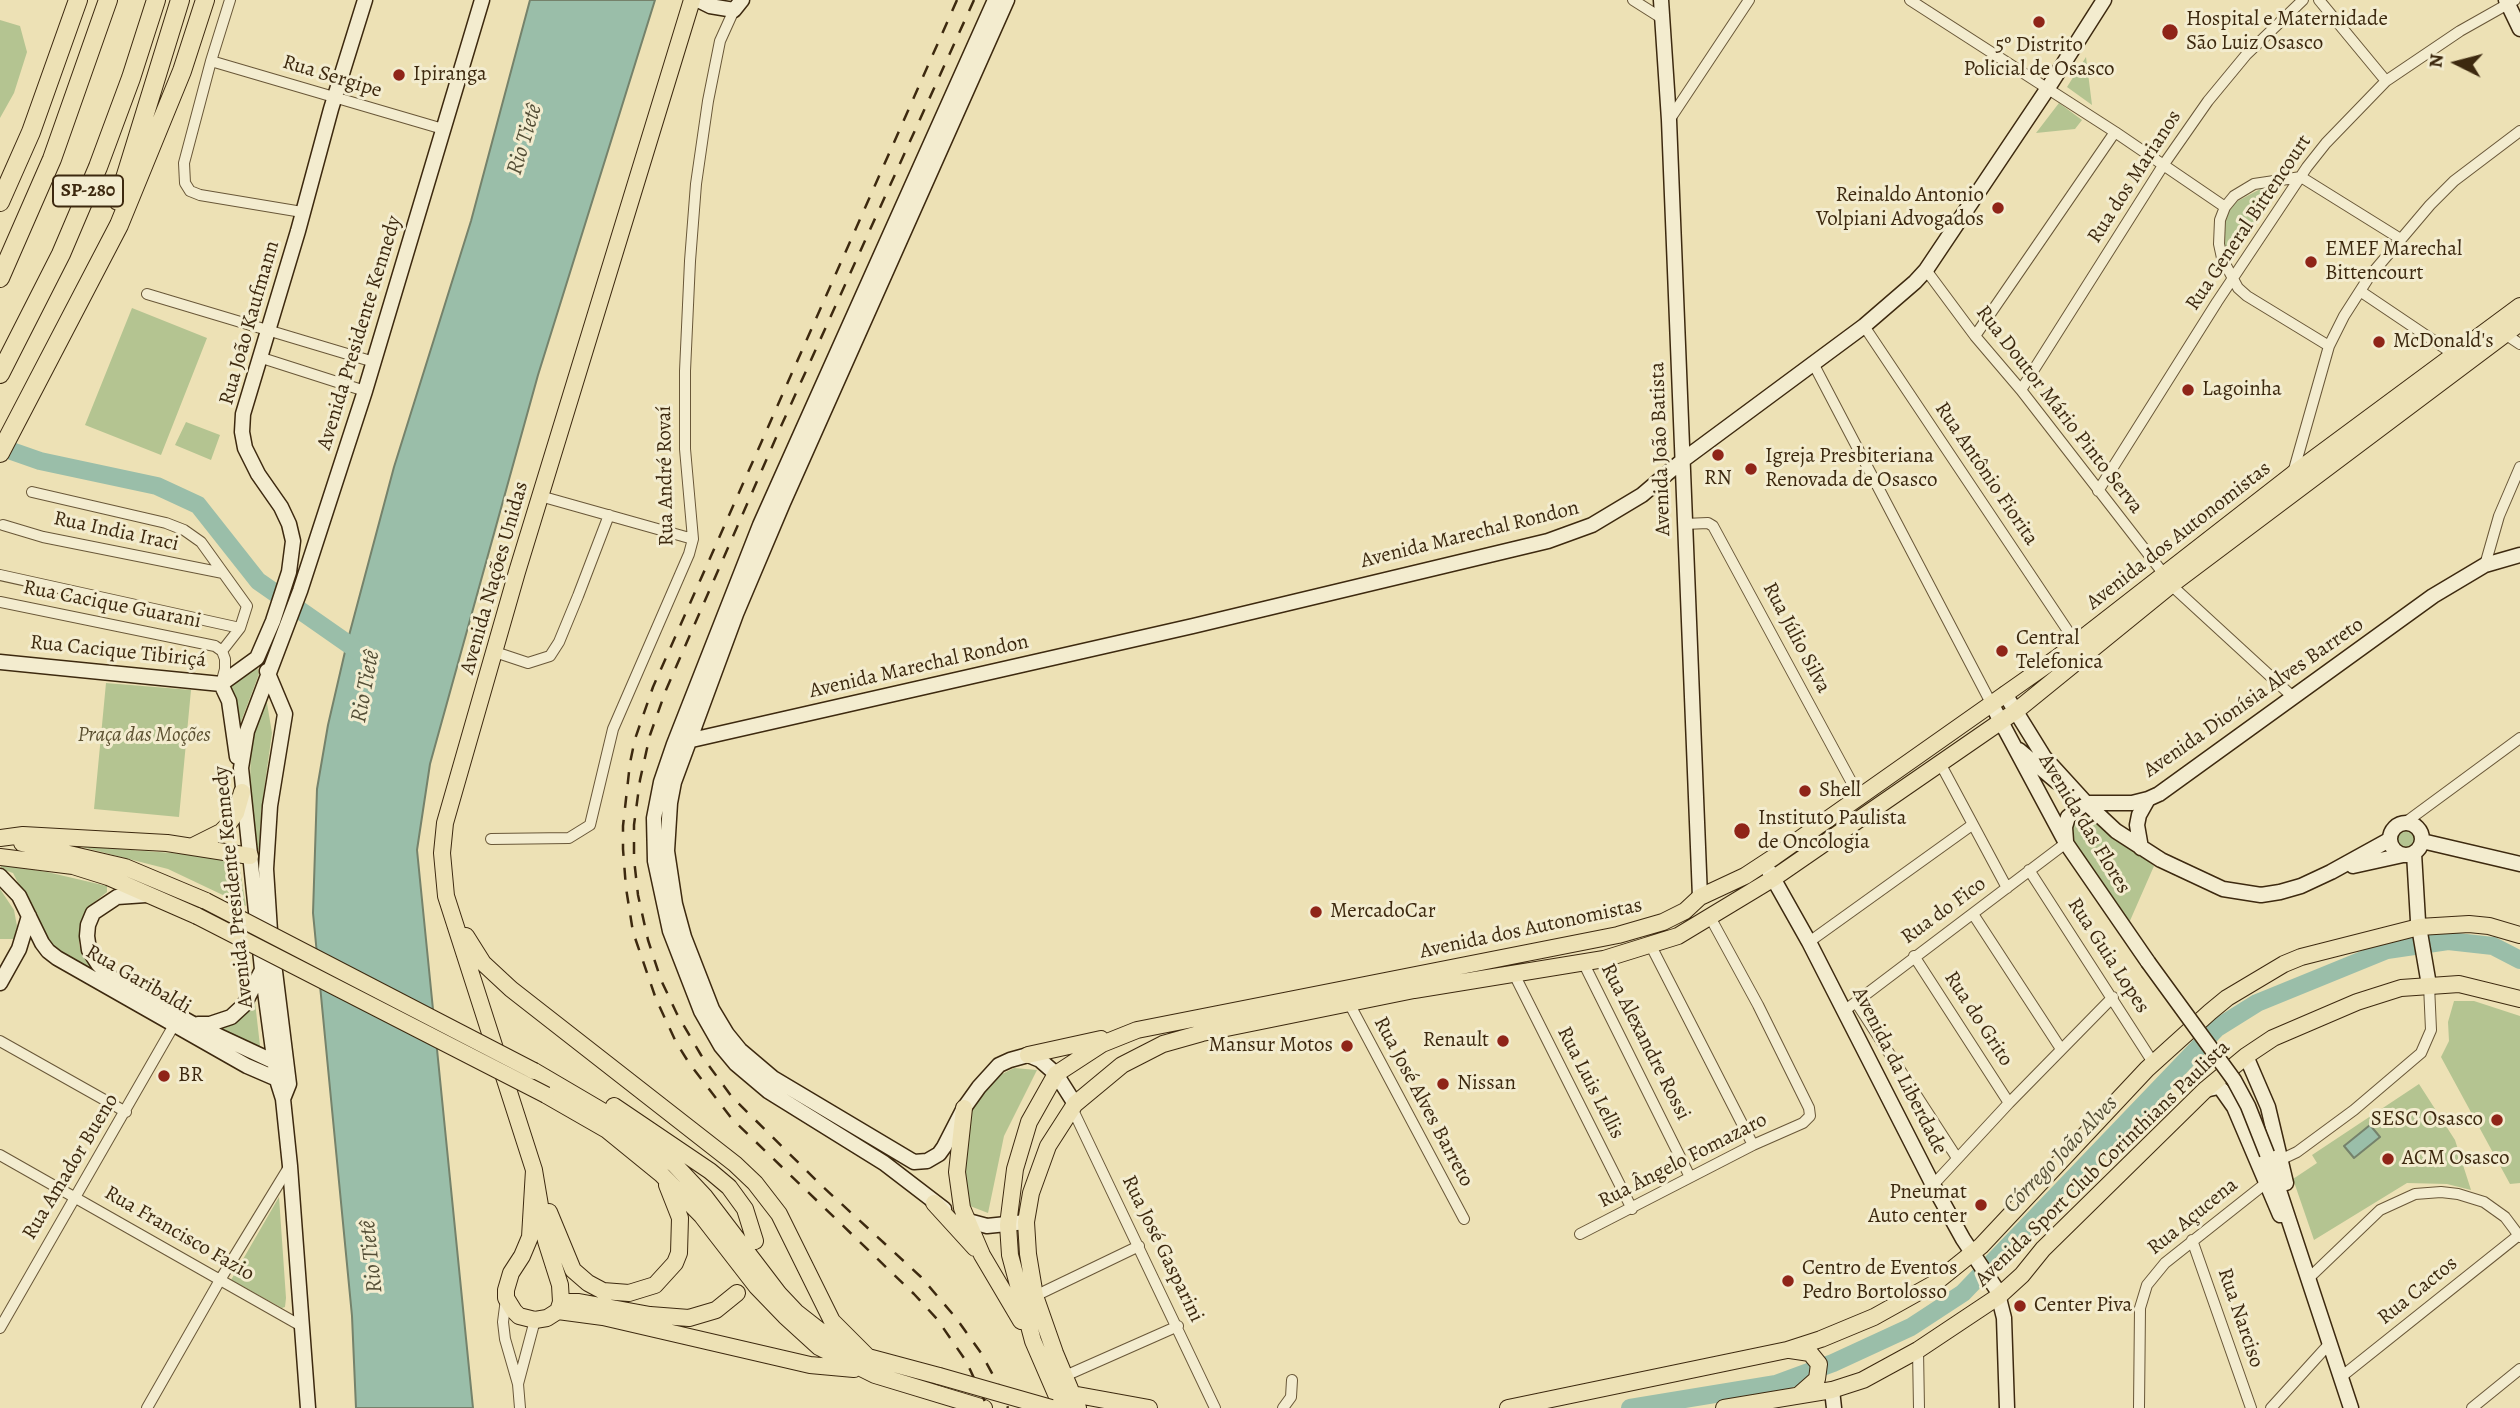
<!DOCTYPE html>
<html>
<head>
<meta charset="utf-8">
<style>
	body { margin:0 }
	#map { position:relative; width:2520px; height:1408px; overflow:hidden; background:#ede1b5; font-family:Alegreya,serif }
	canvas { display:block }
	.north { position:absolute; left:2422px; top:28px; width:70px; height:70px; -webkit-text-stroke:5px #f3eccf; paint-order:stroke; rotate:276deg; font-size:19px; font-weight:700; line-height:28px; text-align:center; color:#3d290f }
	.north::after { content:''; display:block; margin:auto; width:24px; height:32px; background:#3d290f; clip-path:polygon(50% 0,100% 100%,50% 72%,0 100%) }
</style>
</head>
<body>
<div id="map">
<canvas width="2520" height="1408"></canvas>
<div class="north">N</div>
</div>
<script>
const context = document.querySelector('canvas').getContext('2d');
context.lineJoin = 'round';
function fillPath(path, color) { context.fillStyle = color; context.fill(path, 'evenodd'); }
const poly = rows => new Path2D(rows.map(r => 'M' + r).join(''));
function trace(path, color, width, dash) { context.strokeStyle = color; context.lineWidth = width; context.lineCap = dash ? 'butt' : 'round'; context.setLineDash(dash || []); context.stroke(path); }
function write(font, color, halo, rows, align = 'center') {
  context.font = font + ' Alegreya,serif'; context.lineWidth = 6; context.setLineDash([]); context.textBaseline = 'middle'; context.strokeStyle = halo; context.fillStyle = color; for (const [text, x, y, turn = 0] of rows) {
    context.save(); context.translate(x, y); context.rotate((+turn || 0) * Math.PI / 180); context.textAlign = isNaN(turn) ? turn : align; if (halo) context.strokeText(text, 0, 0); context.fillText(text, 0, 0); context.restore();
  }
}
fillPath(poly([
	[0,20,20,26,27,52,14,93,0,118],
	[2086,57,2092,105,2067,87],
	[2059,103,2082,120,2075,129,2036,133],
	[2266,186,2275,190,2230,260,2221,242,2220,229,2230,208,2234,203],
	[132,308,207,338,161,455,85,425],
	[186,422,220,435,211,460,175,445],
	[257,666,259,674,239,727,229,685],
	[106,683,191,690,179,817,94,809],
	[266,697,272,733,261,812,260,851,253,846,250,788,251,736],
	[2089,815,2154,866,2129,923,2070,840,2074,824],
	'2396 841a10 10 0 1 1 20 0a10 10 0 1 1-20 0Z',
	[78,846,238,858,246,906,168,869],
	[1,865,47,872,107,886,107,892,87,908,80,929,79,944,83,956,93,968,91,971,55,948,43,932,13,873,1,869],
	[0,889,14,910,17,926,14,939,0,939],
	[2454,1001,2474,1001,2520,1016,2520,1183,2510,1184,2441,1057,2449,1041,2448,1022],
	[252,1002,255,1002,260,1046,257,1047,222,1032,222,1028,231,1024],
	[1014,1068,1037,1070,1004,1136,988,1213,970,1206,965,1194,963,1153,970,1115,976,1101,1000,1075],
	[2419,1084,2455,1140,2471,1190,2447,1184,2407,1183,2314,1240,2293,1179,2317,1163,2312,1155],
	[279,1197,286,1298,285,1307,282,1308,231,1280]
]), '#b4c491');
const water = poly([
	[530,0,655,0,538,375,430,764,417,850,473,1408,356,1408,352,1316,313,913,317,789,328,725,347,643,394,467,471,221,530,0],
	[2370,1125,2380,1137,2354,1158,2344,1146,2370,1125]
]);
fillPath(water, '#9abea9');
trace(water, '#75826b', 2);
trace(poly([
	[0,447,40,461,157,486,198,505,258,581,364,655],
	[1630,1408,1776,1384,1833,1363,1911,1327,1963,1293,2217,1028,2257,1003,2387,950,2448,941,2493,946,2520,960]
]), '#9abea9', 18);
const street = poly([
	[230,0,211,61,184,163,185,183,190,191,200,195,302,212],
	[1633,0,1663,19],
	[1910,0,2115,132,2225,207],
	[2319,0,2386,81],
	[211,61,443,129],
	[1670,119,1749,0],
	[1926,270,1975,336,2021,390,2163,573],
	[2360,291,2455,355],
	[147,294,374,362],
	[1864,326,2076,643],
	[2505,334,2520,344],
	[1975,336,2115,132],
	[2329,346,2247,296,2238,288,2222,258,2219,244,2220,220,2225,207,2234,196,2254,184,2301,177,2399,238],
	[262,358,365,391],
	[1814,365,1991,703],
	[2021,390,2164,164,2208,101,2246,55,2303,0],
	[2293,473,2329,346,2344,316,2369,277,2430,205,2454,181,2520,131],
	[2098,491,2217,302,2307,167,2326,143,2386,81,2460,31,2515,0],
	[32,492,166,523,184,530,201,542,247,606,240,628,222,651],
	[540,496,693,539],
	[1684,524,1708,523,1713,526,1859,796],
	[3,525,43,537,223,573],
	[2485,565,2499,516,2520,467],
	[0,575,240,628],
	[2171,585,2293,697],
	[0,602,215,646,222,651,225,659,225,669,221,684],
	[495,652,528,663,550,656,559,642,578,596,609,515],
	[1940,763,2007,888],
	[2406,822,2520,738],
	[491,839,569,838,590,825,613,729,689,554,693,539,685,449,685,371,690,261,696,184,708,101,720,41,734,10],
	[2029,870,2154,1064],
	[1973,914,2061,1049],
	[1809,942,1972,825],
	[1651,946,1753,1145],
	[1914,956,2009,1103],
	[1583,962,1690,1177],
	[1514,974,1632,1209],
	[1856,1002,1957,1158],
	[1349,1003,1464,1219],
	[1844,1011,2066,843],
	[0,1041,126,1112],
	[1072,1108,1215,1408],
	[0,1155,303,1327],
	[2280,1160,2297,1152,2354,1110,2421,1053,2431,1030,2429,985],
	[1933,1185,2009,1103,2113,997],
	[1580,1234,1753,1145,1803,1123,1810,1116,1809,1108,1758,1005,1710,917],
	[2192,1240,2251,1408],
	[2309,1278,2380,1210,2415,1194,2441,1192,2458,1194,2484,1202,2505,1217,2520,1237],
	[1035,1296,1139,1246],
	[506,1299,503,1322,505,1339,518,1384,520,1408],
	[0,1328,174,1025],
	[1918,1350,1919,1408],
	[1065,1376,1178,1326],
	[2341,1377,2519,1235],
	[518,1384,535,1320],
	[147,1408,220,1280,289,1167],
	[1283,1408,1291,1397,1292,1380],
	[2139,1408,2140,1308,2147,1285,2165,1263,2266,1183],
	[2271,1408,2330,1343],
	[2472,1408,2520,1369]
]);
const secondary = poly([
	[698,0,710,6,734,10,742,0],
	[1007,0,783,503,736,614,674,782,670,803,667,851,675,904,684,937,712,1009,727,1034,740,1050,773,1078,914,1162,927,1161,939,1154,944,1147,964,1108,979,1087,999,1065,1010,1060,1028,1055,1040,1060,1056,1074,1075,1104],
	[1661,0,1669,120,1700,897],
	[2506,0,2520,29],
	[0,662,221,684,257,658,273,621,289,572,293,541,289,524,281,507,258,474,245,448,242,432,243,414,298,231,331,109,365,0],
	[267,671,285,714,270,806,266,869,270,931,289,1084,283,1099],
	[221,684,229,701,237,757],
	[2005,694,2044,757,2086,803,2116,831,2161,860,2223,889,2261,895,2280,892,2301,886,2331,872,2389,840],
	[1991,703,2066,843,2148,962],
	[674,744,1193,626,1548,541,1592,525,1642,495,1683,460,1864,326,1915,282,1926,270,2048,88,2104,0],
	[2019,750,2057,782],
	[2086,803,2132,803,2148,799,2159,794,2433,596,2485,565,2520,555],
	'2390 839a16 16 0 1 1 32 0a16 16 0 1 1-32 0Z',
	[2066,841,2065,827,2068,817,2086,803],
	[2422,841,2520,864],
	[2141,848,2137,825,2139,815,2148,799],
	[2414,853,2418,921,2429,985],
	[2353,866,2403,855],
	[1769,871,1809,942,1933,1185,1963,1239,1997,1290,2004,1318,2007,1408],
	[0,876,19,896,42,943,48,951,57,958,247,1066,284,1082],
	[146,895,117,897,93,913,88,925,87,936,89,950,98,964,109,976,193,1024,281,1065],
	[0,983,19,949,29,916],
	[198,1024,210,1024,231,1017,244,1005,262,970],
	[2246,1056,2268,1107,2286,1183],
	[2205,1090,2218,1087,2222,1090,2234,1107,2280,1215],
	[2267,1154,2351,1408],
	[944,1209,884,1163,768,1091,736,1064,721,1046,701,1011,670,931,655,861,654,818,661,782,674,744,760,525,995,0],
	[961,1219,987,1226,1026,1222],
	[1832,1390,1834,1408],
	[308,1408,290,1166,283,1099,277,1080,262,969,241,768,247,731,300,591,365,391,482,0]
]);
const primary = poly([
	[0,838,23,835,167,843,250,856],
	[22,843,125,867,206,901],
	[193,846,221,832,227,826,236,813,242,792],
	[0,857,73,866,108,877,197,916],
	[466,936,483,963,511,989,735,1164,755,1183,779,1214,832,1321,868,1357],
	[1028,1055,1101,1039],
	[534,1071,614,1118,675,1165,705,1197,779,1294,796,1312,819,1330,840,1345,868,1357,939,1376],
	[546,1095,607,1130,661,1174,702,1216,757,1287,785,1316,819,1347,875,1375,984,1408],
	[614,1106,710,1171,729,1187,745,1209,755,1241],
	[964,1108,957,1172,962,1208,982,1255,1021,1321],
	[534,1170,530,1237,522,1256,511,1273,506,1290,506,1298,514,1311,519,1316,535,1320,547,1318,558,1311,561,1302,560,1285,546,1241,534,1170,446,896,442,853,445,823,517,572,692,0],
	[934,1203,975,1248],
	[549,1212,573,1270,588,1283,603,1291,629,1293,655,1285,675,1263,679,1253,680,1218,667,1185],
	[561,1302,579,1302,650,1315,689,1318,716,1310,737,1293],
	[558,1311,603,1317,810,1365,854,1369],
	[1790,1350,1810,1353,1819,1364,1817,1379,1800,1394],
	[1072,1394,1149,1408],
	[1062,1408,1033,1341,1010,1255,1008,1225,1015,1169,1029,1122,1056,1074,1102,1044,1137,1030,1618,935,1663,922,1685,911,1700,897,1745,876,1774,857,2058,657,2293,474,2520,306],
	[1078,1408,1055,1353,1035,1296,1028,1254,1026,1222,1031,1193,1048,1146,1075,1104,1122,1065,1163,1044,1202,1033,1414,990,1604,959,1678,936,1774,878,2016,711,2171,585,2520,323],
	[1508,1408,1787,1350,1821,1339,1874,1317,1935,1283,1981,1246,2147,1069,2210,1012,2227,998,2284,964,2301,957,2419,927,2469,924,2489,926,2520,935],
	[1724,1408,1832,1390,1863,1380,1918,1350,1999,1296,2022,1275,2043,1249,2205,1090,2246,1056,2273,1038,2357,1002,2401,988,2459,984,2520,999]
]);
const highway = poly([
	[118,201,180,0],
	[0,202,31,132,78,0],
	[0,278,52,159,108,0],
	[0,374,61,254,98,167,131,78,156,0],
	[0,453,119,225,182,71,205,0]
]);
trace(street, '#695738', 12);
trace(secondary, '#3d290f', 17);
trace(primary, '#3d290f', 18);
trace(highway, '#3d290f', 20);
trace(street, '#f3eccf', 10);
trace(secondary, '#f3eccf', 14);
trace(primary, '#ede1b5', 16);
trace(highway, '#ede1b5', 18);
trace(poly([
	[957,0,653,687,635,739,630,763,623,826,623,849,626,888,633,932,656,999,676,1042,689,1063,732,1119,914,1294,937,1319,966,1361,988,1408],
	[974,0,782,424,666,690,650,735,640,780,634,825,634,859,638,895,648,940,661,980,677,1014,701,1055,732,1097,822,1186,921,1277,956,1318,981,1353,999,1386,1008,1408]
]), '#3d290f', 2.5, [12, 12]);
const secondaryBridge = poly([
	[2148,962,2234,1080,2248,1106,2267,1154]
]);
const primaryBridge = poly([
	[206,901,534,1071],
	[197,916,546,1095],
	[939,1376,1051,1408]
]);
trace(secondaryBridge, '#3d290f', 17, []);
trace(primaryBridge, '#3d290f', 18, []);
trace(secondaryBridge, '#f3eccf', 14);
trace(primaryBridge, '#ede1b5', 16);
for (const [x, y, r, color] of [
	[2039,22,7,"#8f2418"],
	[2170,32,9,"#8f2418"],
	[399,75,7,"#8f2418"],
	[1998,208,7,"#8f2418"],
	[2311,262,7,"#8f2418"],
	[2379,342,7,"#8f2418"],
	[2188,390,7,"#8f2418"],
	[1718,455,7,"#8f2418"],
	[1751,469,7,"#8f2418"],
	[2002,651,7,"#8f2418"],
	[1805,791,7,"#8f2418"],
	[1742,831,9,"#8f2418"],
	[1316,912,7,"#8f2418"],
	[1503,1041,7,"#8f2418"],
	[1347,1046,7,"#8f2418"],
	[164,1076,7,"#8f2418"],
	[1443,1084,7,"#8f2418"],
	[2497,1120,7,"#8f2418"],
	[2388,1159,7,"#8f2418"],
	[1981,1205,7,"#8f2418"],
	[1788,1281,7,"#8f2418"],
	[2020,1306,7,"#8f2418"]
]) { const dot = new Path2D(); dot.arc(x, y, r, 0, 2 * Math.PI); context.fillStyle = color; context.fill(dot); trace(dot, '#f3eccf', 2.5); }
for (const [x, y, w] of [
	[88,191,70]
]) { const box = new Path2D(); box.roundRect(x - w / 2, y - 15.5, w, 31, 5); context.fillStyle = '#f3eccf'; context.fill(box); trace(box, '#3d290f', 2); }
write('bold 19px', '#3d290f', null, [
	["SP-280",88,191]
]);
write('21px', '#3d290f', '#f3eccf', [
	["Hospital e Maternidade",2186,20],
	["São Luiz Osasco",2186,44],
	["5º Distrito",2039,46,"center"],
	["Policial de Osasco",2039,70,"center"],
	["Ipiranga",413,75],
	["Reinaldo Antonio",1984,196,"right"],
	["Volpiani Advogados",1984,220,"right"],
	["EMEF Marechal",2325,250],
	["Bittencourt",2325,274],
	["McDonald's",2393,342],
	["Lagoinha",2202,390],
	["Igreja Presbiteriana",1765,457],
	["Renovada de Osasco",1765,481],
	["RN",1718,479,"center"],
	["Central",2016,639],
	["Telefonica",2016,663],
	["Shell",1819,791],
	["Instituto Paulista",1758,819],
	["de Oncologia",1758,843],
	["MercadoCar",1330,912],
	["Renault",1489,1041,"right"],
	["Mansur Motos",1333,1046,"right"],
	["BR",178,1076],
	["Nissan",1457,1084],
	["SESC Osasco",2483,1120,"right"],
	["ACM Osasco",2402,1159],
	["Pneumat",1967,1193,"right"],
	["Auto center",1967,1217,"right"],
	["Centro de Eventos",1802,1269],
	["Pedro Bortolosso",1802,1293],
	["Center Piva",2034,1306]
], 'left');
write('21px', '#3d290f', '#f3eccf', [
	["Rua Sergipe",332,77,17],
	["Rua dos Marianos",2135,177,-57],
	["Rua General Bittencourt",2249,223,-56],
	["Rua João Kaufmann",250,323,-74],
	["Avenida Presidente Kennedy",360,333,-73],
	["Rua Doutor Mário Pinto Serva",2059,410,52],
	["Avenida João Batista",1661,449,-92],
	["Rua Antônio Fiorita",1986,474,56],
	["Rua André Rovaí",666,476,-91],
	["Rua India Iraci",116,532,12],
	["Avenida Marechal Rondon",1470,535,-14],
	["Avenida dos Autonomistas",2179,536,-38],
	["Avenida Nações Unidas",495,578,-74],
	["Rua Cacique Guarani",112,605,11],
	["Rua Júlio Silva",1796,638,62],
	["Rua Cacique Tibiriçá",118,652,6],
	["Avenida Marechal Rondon",919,667,-13],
	["Avenida Dionísia Alves Barreto",2254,698,-35],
	["Avenida das Flores",2084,824,59],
	["Avenida Presidente Kennedy",234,887,-96],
	["Rua do Fico",1944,911,-36],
	["Avenida dos Autonomistas",1531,929,-12],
	["Rua Guia Lopes",2108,956,57],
	["Rua Garibaldi",138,980,30],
	["Rua do Grito",1978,1019,57],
	["Rua Alexandre Rossi",1645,1042,63],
	["Avenida da Liberdade",1899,1071,63],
	["Rua Luis Lellis",1590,1083,63],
	["Rua José Alves Barreto",1423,1102,62],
	["Rua Ângelo Fomazaro",1683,1161,-27],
	["Avenida Sport Club Corinthians Paulista",2103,1164,-44],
	["Rua Amador Bueno",71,1167,-59],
	["Rua Açucena",2193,1217,-39],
	["Rua Francisco Fazio",179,1234,30],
	["Rua José Gasparini",1162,1249,64],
	["Rua Cactos",2418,1291,-39],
	["Rua Narciso",2240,1318,71]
]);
write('italic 21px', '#5b5030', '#f3eccf', [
	["Praça das Moções",144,736]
]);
write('italic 23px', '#544e36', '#f3eccf', [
	["Rio Tietê",525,140,-73],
	["Rio Tietê",366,687,-79],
	["Córrego João Alves",2061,1155,-46],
	["Rio Tietê",372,1257,-96]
]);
</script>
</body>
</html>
